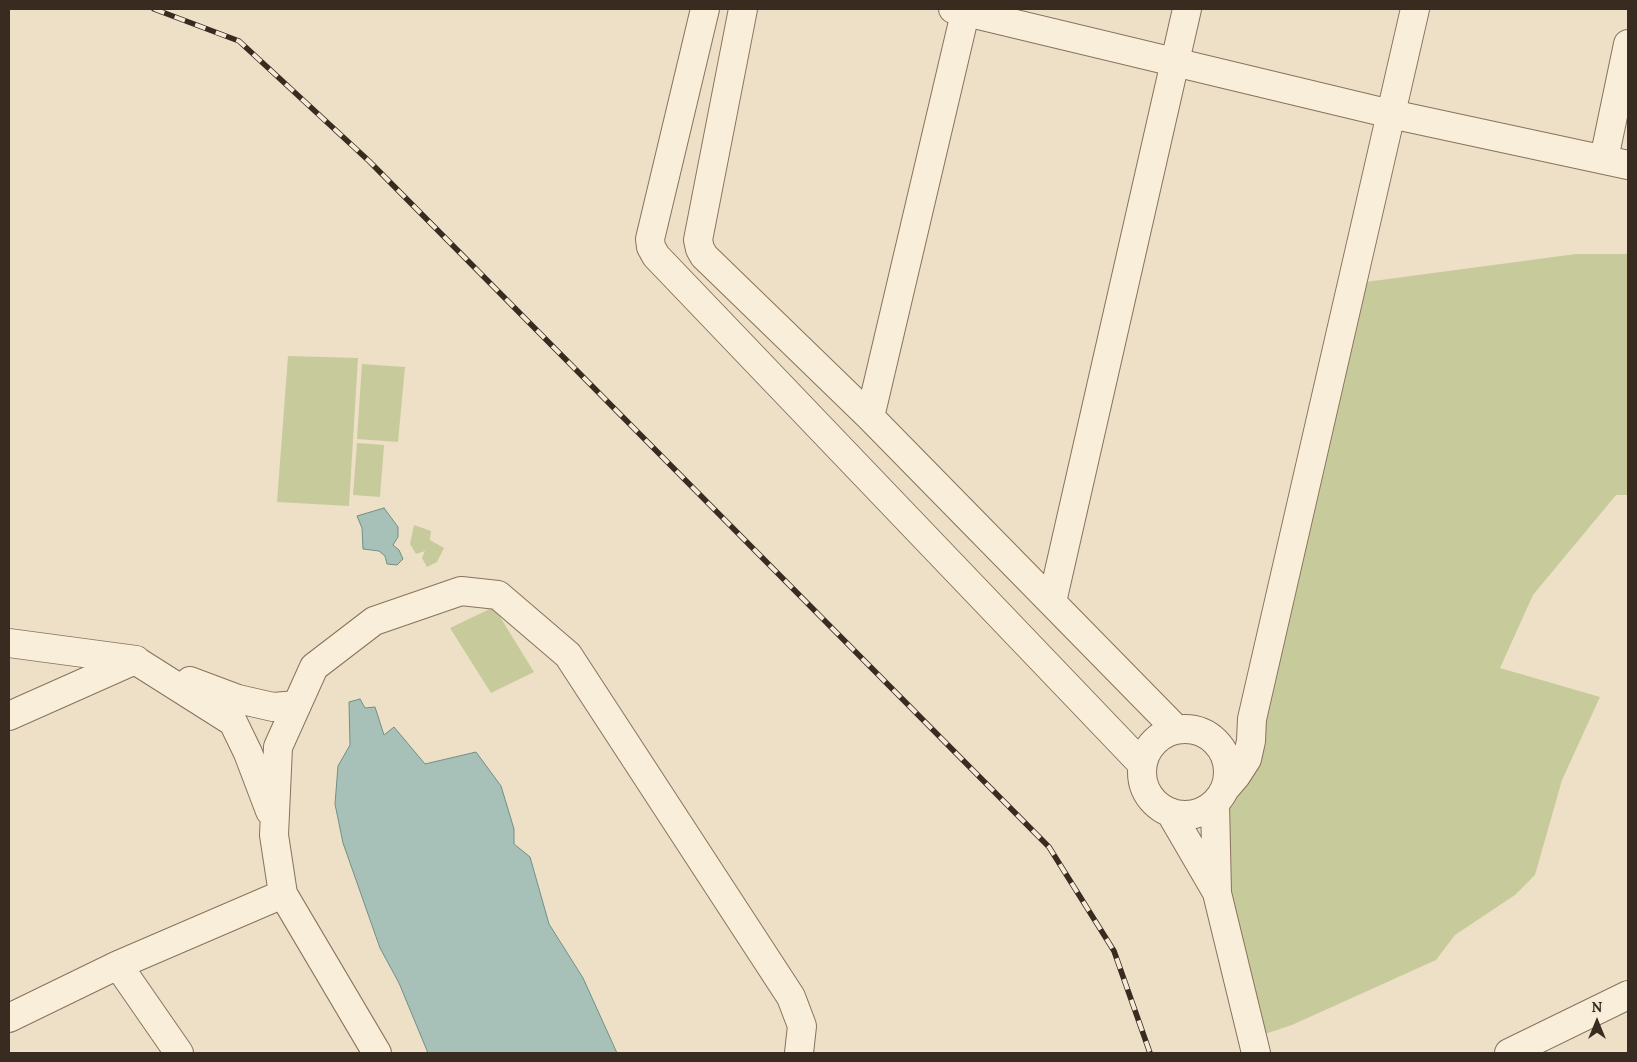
<!DOCTYPE html>
<html>
<head>
<meta charset="utf-8">
<style>
	body { margin:0 }
	#map { position:relative; width:1637px; height:1062px; overflow:hidden; background:#ede0c7; font-family:Lora,serif }
	canvas { display:block }
	.frame { position:absolute; inset:0; border:10px solid #392b20; pointer-events:none }
	.north { position:absolute; left:1572px; top:997px; width:50px; height:50px; -webkit-text-stroke:4px #f4ead6; paint-order:stroke; rotate:0deg; font-size:14px; font-weight:700; line-height:20px; text-align:center; color:#392b20 }
	.north::after { content:''; display:block; margin:auto; width:18px; height:22px; background:#392b20; clip-path:polygon(50% 0,100% 100%,50% 72%,0 100%) }
</style>
</head>
<body>
<div id="map">
<canvas width="1637" height="1062"></canvas>
<div class="frame"></div>
<div class="north">N</div>
</div>
<script>
const context = document.querySelector('canvas').getContext('2d');
context.lineJoin = 'round';
function fillPath(path, color) { context.fillStyle = color; context.fill(path, 'evenodd'); }
const poly = rows => new Path2D(rows.map(r => 'M' + r).join(''));
function trace(path, color, width, dash) { context.strokeStyle = color; context.lineWidth = width; context.lineCap = dash ? 'butt' : 'round'; context.setLineDash(dash || []); context.stroke(path); }
fillPath(poly([
	[1576,254,1628,254,1628,495,1616,495,1533,595,1500,668,1600,697,1562,780,1535,875,1515,895,1455,935,1436,960,1292,1025,1259,1036,1233,933,1225,805,1358,283],
	[288,356,358,358,349,506,277,502],
	[362,364,405,367,398,442,357,439],
	[357,443,384,445,380,497,353,495],
	[414,525,431,531,430,540,444,548,437,562,427,567,422,558,425,551,416,554,410,544],
	[494,607,534,672,491,693,450,628]
]), '#c7cb9b');
const water = poly([
	[384,508,398,527,398,537,393,545,399,550,403,559,397,565,387,564,385,556,379,551,363,549,362,528,357,516,384,508],
	[360,699,365,708,375,707,384,735,394,727,425,764,476,752,501,786,514,829,514,844,530,857,549,924,583,978,617,1053,428,1053,399,983,380,948,343,843,335,804,338,766,350,745,349,702,360,699]
]);
fillPath(water, '#a8c1b8');
trace(water, '#6f8f86', 1);
const street = poly([
	[705,9,650,239,651,247,656,256,1142,764],
	[743,9,698,240,700,249,704,256,870,417,1176,729],
	[953,9,1391,114,1628,165],
	[1604,159,1628,44],
	[870,417,966,9],
	[1052,602,1187,9],
	[9,643,136,660],
	[190,681,238,699,273,707,297,705],
	[9,716,135,660,233,722,248,753,270,811],
	'1142 772a43 43 0 1 1 86 0a43 43 0 1 1-86 0Z',
	[1224,790,1236,776,1247,759,1251,741,1252,719,1415,9],
	[1215,803,1217,893,1256,1053],
	[1170,812,1216,891],
	[118,965,179,1053],
	[9,1018,118,965,283,894],
	[377,1053,283,894,274,835,278,747,314,667,374,621,461,591,498,595,568,655,791,997,802,1026,799,1053],
	[1509,1053,1628,995]
]);
trace(street, '#88725d', 30);
trace(street, '#f8eeda', 28);
const rail = poly([
	[154,9,239,41,369,161,1049,847,1114,951,1150,1053]
]);
trace(rail, '#392b20', 5.5);
trace(rail, '#f4ead6', 4, [11]);
</script>
</body>
</html>
